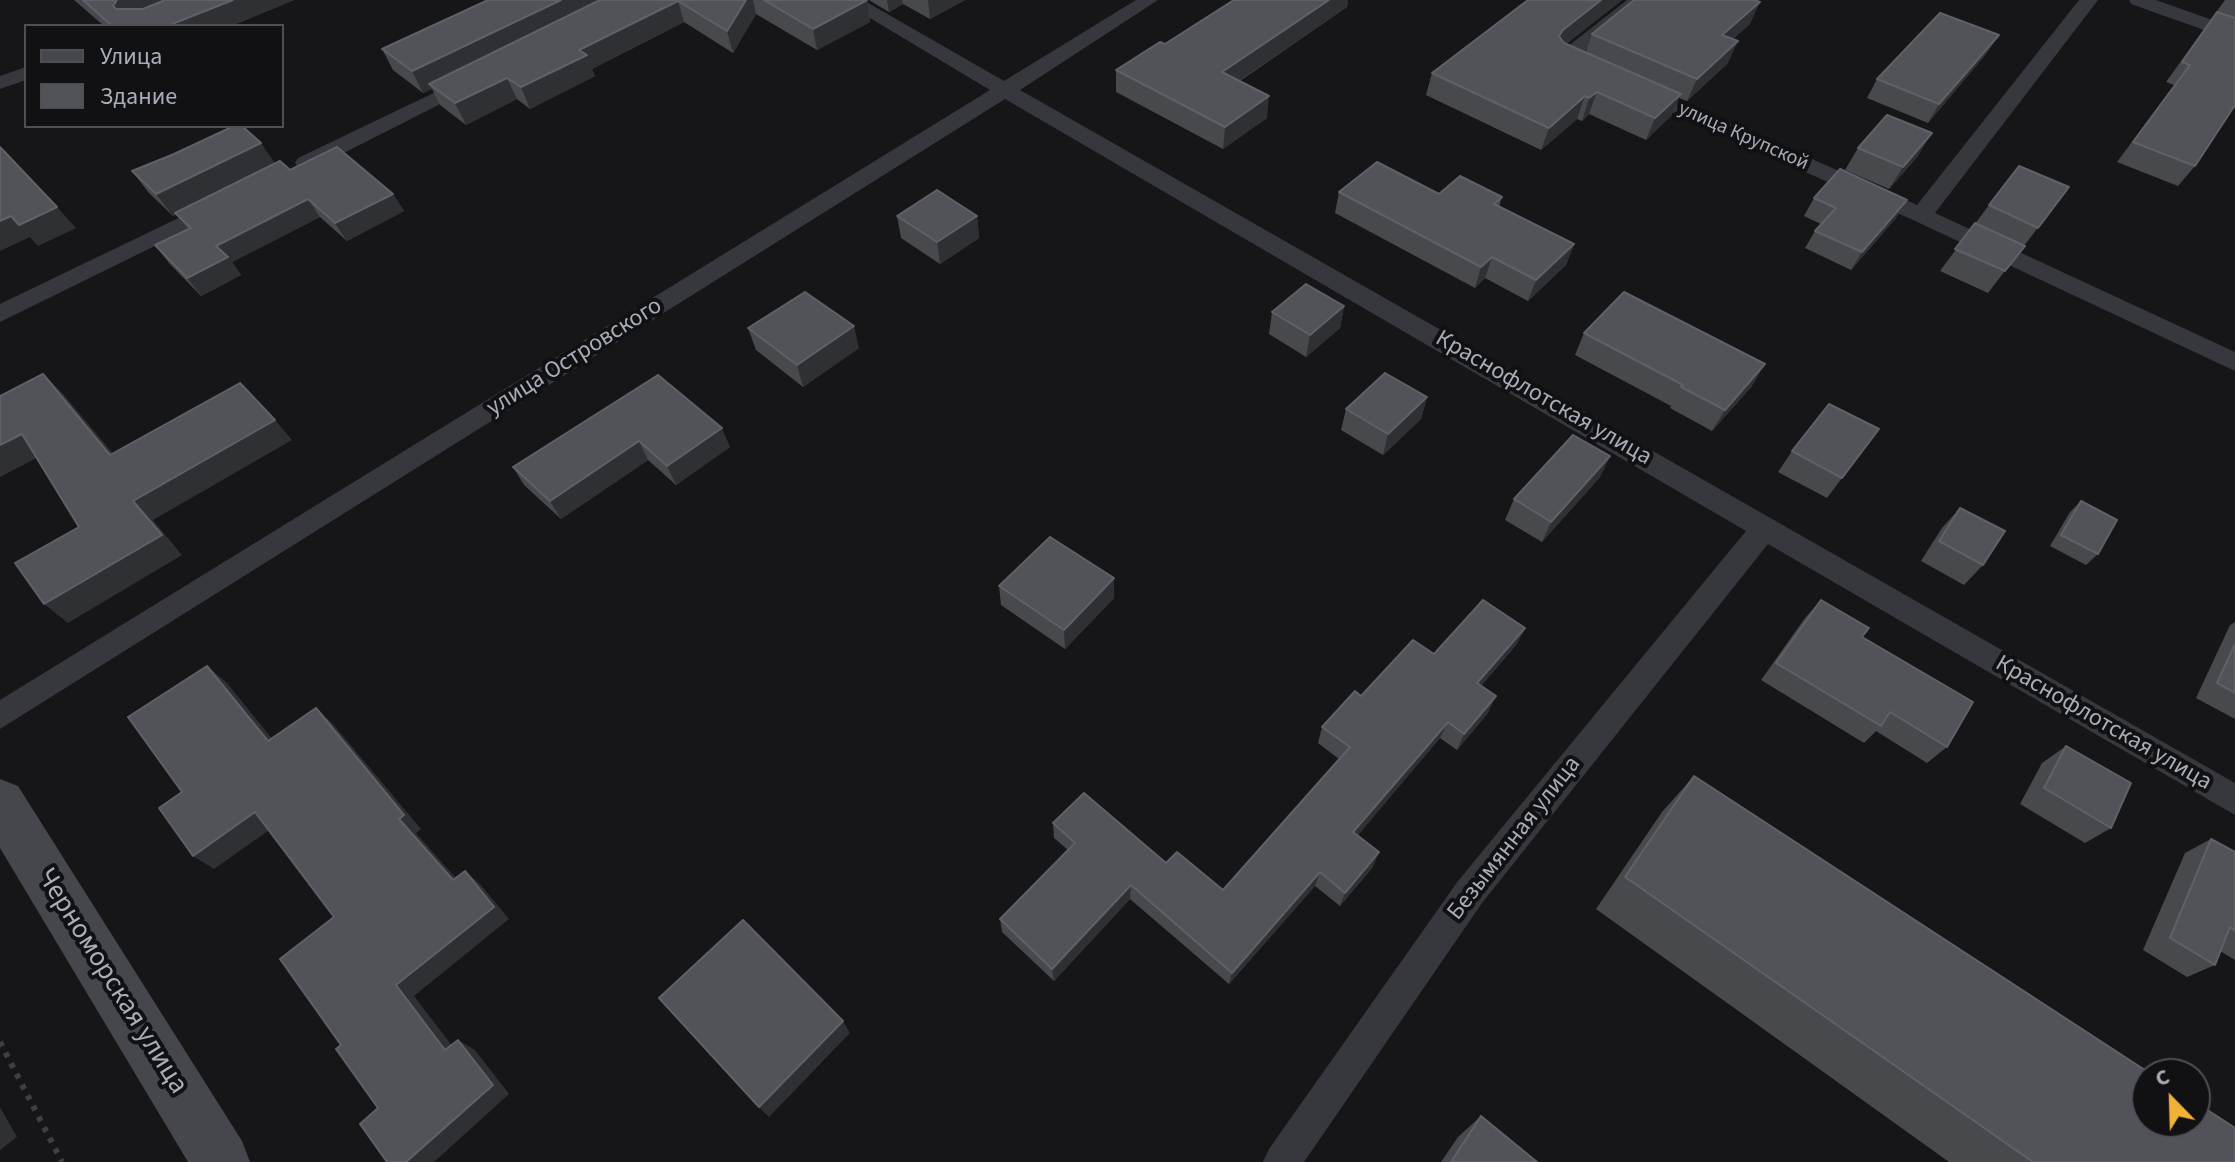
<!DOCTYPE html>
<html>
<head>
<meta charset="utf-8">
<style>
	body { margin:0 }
	#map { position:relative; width:2235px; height:1162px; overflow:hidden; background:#161618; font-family:"Source Sans 3",sans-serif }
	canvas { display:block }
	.legend { position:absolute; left:24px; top:24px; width:260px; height:104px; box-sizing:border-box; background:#111113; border:2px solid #4d4f55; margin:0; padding:10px 14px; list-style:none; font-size:24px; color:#a8adb8 }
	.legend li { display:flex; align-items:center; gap:16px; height:40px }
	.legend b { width:40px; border:2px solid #4d4f55 }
	.north { position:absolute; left:2131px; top:1058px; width:80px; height:80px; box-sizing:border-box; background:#111113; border:2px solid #4d4f55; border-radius:50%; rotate:337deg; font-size:22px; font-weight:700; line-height:32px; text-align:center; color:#a8adb8 }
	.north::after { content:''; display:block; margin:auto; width:28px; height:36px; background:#f2b134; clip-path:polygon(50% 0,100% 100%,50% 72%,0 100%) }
</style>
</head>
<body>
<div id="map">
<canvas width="2235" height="1162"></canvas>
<ul class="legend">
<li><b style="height:10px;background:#45474d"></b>Улица</li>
<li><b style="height:22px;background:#525359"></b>Здание</li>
</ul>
<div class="north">С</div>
</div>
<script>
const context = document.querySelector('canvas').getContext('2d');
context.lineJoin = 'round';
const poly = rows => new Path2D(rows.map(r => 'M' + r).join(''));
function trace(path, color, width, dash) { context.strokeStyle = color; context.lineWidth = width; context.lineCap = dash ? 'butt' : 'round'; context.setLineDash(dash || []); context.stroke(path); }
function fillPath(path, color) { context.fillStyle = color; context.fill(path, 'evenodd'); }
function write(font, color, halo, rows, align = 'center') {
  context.font = font + ' "Source Sans 3",sans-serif'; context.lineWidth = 8; context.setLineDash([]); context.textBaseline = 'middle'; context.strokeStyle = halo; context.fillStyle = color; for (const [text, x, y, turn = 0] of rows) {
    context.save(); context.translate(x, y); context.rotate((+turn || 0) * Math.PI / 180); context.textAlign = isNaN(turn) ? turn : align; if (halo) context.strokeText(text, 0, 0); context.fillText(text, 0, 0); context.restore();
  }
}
trace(poly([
	[0,1042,62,1162]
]), '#3d3f44', 6, [5, 7]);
fillPath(poly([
	[840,0,863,0,1004,81,1136,0,1158,0,1020,90,2235,783,2235,815,1768,544,1482,903,1304,1162,1263,1162,1269,1149,1458,881,1746,531,1005,99,0,729,0,700,990,90,840,0],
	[1627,0,1648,0,1578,57,1590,63,1593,67,1590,71,1576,71,1558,62,1555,58,1558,54,1627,0],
	[2079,0,2098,0,1935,213,2235,352,2235,371,1913,220,1633,95,1630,91,1640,85,1647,87,1917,205,2079,0],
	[2129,0,2156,0,2235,28,2235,41,2131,4,2129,0],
	[26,67,26,80,0,89,0,76,26,67],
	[469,76,479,82,476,86,314,168,298,168,295,163,298,158,469,76],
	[218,199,226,201,229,206,226,211,0,322,0,304,218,199]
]), '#37383d');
fillPath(poly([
	[0,779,18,786,242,1141,250,1162,188,1162,0,848,0,779]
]), '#45474d');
fillPath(poly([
	[74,0,294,0,231,26,104,26],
	[488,0,867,0,870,22,817,50,756,14,733,53,684,22,592,69,595,76,530,109,517,99,466,125,440,105,432,89,423,93,393,70,382,49],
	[869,0,965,0,930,19,903,4,889,12],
	[1234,0,1348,0,1347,7,1240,81,1267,118,1223,149,1116,92,1116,70,1165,44],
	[1528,0,1622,0,1566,44,1586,52,1592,34,1750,24,1733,39,1728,63,1687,101,1679,98,1671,116,1646,140,1589,114,1582,121,1577,119,1541,150,1426,95,1432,73],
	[2225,0,2235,0,2235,108,2233,108,2195,166,2178,186,2117,162,2174,85,2166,82],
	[1987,53,1928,123,1867,98,1877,79],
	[1858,148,1918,156,1889,189,1845,170],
	[275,164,290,170,393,194,404,211,347,241,320,217,232,262,241,275,201,296,169,263,155,245,188,229,176,214,173,216,149,193,132,171],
	[2069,187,1988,293,1940,271,1989,205],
	[1339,192,1439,194,1502,197,1499,207,1574,244,1566,265,1528,301,1485,278,1475,288,1335,213],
	[1814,198,1907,200,1896,218,1851,270,1805,248,1815,231,1821,224,1804,216],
	[897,216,977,216,979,238,940,264,901,238],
	[1344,306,1340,328,1306,357,1269,334,1272,312],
	[748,328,859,348,803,387,756,350],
	[1584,333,1752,386,1712,431,1670,408,1671,406,1575,355],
	[658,375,730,447,676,485,648,460,561,519,524,485,513,467],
	[1427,397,1421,419,1383,455,1341,430,1346,409],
	[1879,429,1827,498,1778,472,1792,451],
	[1610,456,1600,477,1542,542,1505,520,1514,499],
	[2081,501,2098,554,2086,565,2050,546,2070,512],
	[1960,508,1983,565,1964,585,1921,561,1942,528],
	[1114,578,1114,598,1065,649,1001,605,999,586],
	[1821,600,1862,637,1947,747,1927,763,1876,731,1864,743,1761,680,1805,618],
	[2235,622,2235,719,2196,698,2230,625],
	[1525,628,1516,645,1481,686,1488,713,1457,750,1440,738,1357,836,1373,867,1340,906,1315,886,1229,984,1130,899,1054,981,1002,932,1000,919,1068,850,1054,838,1053,823,1166,863,1223,890,1339,759,1318,743,1322,727,1434,654],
	[2066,746,2111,828,2085,843,2020,804,2042,763],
	[1694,776,2235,1162,1949,1162,1596,909,1662,812],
	[2211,839,2235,852,2235,960,2220,951,2215,965,2187,977,2143,950,2185,853],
	[1481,1116,1537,1162,1441,1162,1458,1137]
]), '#47494d');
fillPath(poly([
	[117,0,179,0,127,26,113,6],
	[233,0,294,0,231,26,167,26],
	[561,0,613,0,429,84,432,89,423,93,412,71],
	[746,0,753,0,756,14,733,53,727,31],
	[867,0,870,22,817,50,813,29],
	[887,0,902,0,903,4,889,12],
	[928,0,965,0,930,19],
	[1329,0,1348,0,1347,7,1220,94,1222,72],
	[1601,0,1622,0,1556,52,1559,36,1563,30],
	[678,1,684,22,592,69,595,76,530,109,521,87,579,50],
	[1760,2,1750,24,1712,57,1722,35],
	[1999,35,1987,53,1928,123,1939,104],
	[1738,41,1728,63,1687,101,1697,79],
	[507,78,517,99,466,125,455,103],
	[1597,92,1589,114,1582,121,1589,98],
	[1681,94,1671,116,1646,140,1655,118],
	[1269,96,1267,118,1223,149,1225,127],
	[1585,96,1577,119,1541,150,1549,128],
	[1932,133,1918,156,1889,189,1903,167],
	[261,143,276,165,173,216,156,194],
	[393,194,404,211,347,241,335,223],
	[308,199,320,217,232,262,241,275,201,296,187,278,216,246],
	[1907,200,1896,218,1851,270,1862,252],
	[57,207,76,228,38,246,30,237,0,251,0,221,11,216],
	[977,216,979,238,940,264,937,242],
	[1574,244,1566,265,1528,301,1536,280],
	[1492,257,1485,278,1475,288,1481,267],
	[1344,306,1340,328,1306,357,1310,335],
	[854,326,859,348,803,387,797,365],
	[1765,364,1752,386,1712,431,1725,410],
	[43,374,64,395,131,475,110,455],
	[1427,397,1421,419,1383,455,1388,434],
	[275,420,292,440,153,520,182,555,68,623,44,604,133,501],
	[722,428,730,447,676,485,667,466],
	[22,434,44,454,0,477,0,445],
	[639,441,648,460,561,519,550,501],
	[1610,456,1600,477,1542,542,1551,522],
	[1114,578,1114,598,1065,649,1064,630],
	[1525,628,1516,645,1469,700,1477,683],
	[207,666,227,683,286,756,268,741],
	[1496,696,1488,713,1457,750,1464,734],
	[316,708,333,724,421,829,416,833,469,893,453,880,399,819],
	[1448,722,1440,738,1348,847,1353,832],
	[255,812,275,826,214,869,193,856],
	[1379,852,1373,867,1340,906,1345,893],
	[465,871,480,884,509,919,414,996,463,1060,445,1050,396,985],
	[1320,872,1315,886,1229,984,1232,973],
	[1131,885,1130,899,1054,981,1052,969],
	[843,1021,850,1033,769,1117,759,1107],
	[458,1040,475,1050,509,1094,434,1162,406,1162],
	[0,1107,17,1137,0,1150]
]), '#2f3033');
const building = poly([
	[83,0,117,0,113,6,116,9,143,9,165,0,233,0,167,26,112,26,83,0],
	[488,0,561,0,412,71,382,49,488,0],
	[600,0,746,0,727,31,678,1,579,50,587,55,521,87,507,78,455,103,429,84,600,0],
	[764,0,867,0,813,29,764,0],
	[1234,0,1329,0,1222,72,1269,96,1225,127,1116,70,1160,42,1165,44,1234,0],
	[1528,0,1601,0,1563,30,1559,36,1564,43,1681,94,1655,118,1597,92,1589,98,1585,96,1549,128,1432,73,1528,0],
	[1634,0,1754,0,1760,2,1722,35,1738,41,1697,79,1592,34,1634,0],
	[2217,12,2235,18,2235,105,2195,166,2133,142,2190,65,2182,62,2217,12],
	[1940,13,1999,35,1939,104,1877,79,1940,13],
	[1887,115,1932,133,1903,167,1858,148,1887,115],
	[234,126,242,126,261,143,156,194,132,171,174,154,234,126],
	[0,147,57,207,19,225,11,216,0,221,0,147],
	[337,147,393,194,335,223,308,199,216,246,228,257,187,278,155,245,191,228,175,213,280,161,290,170,337,147],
	[1377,162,1439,194,1460,176,1502,197,1494,204,1574,244,1536,280,1492,257,1481,267,1339,192,1377,162],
	[2019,166,2069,187,2038,228,1989,205,2019,166],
	[1840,169,1907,200,1862,252,1815,231,1836,208,1814,198,1840,169],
	[937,190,977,216,937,242,897,216,937,190],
	[1975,223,2025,246,2005,271,1955,249,1975,223],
	[1306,284,1344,306,1310,335,1272,312,1306,284],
	[805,292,854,326,797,365,748,328,805,292],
	[1624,292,1765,364,1725,410,1681,387,1683,385,1584,333,1624,292],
	[1385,373,1427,397,1388,434,1346,409,1385,373],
	[43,374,110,455,240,383,275,420,133,501,162,535,44,604,15,563,79,527,22,434,0,445,0,396,43,374],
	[658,375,722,428,667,466,639,441,550,501,513,467,658,375],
	[1829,404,1879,429,1842,478,1792,451,1829,404],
	[1573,435,1610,456,1551,522,1514,499,1573,435],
	[2081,501,2117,520,2098,554,2061,535,2081,501],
	[1960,508,2005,531,1983,565,1939,541,1960,508],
	[1050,537,1114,578,1064,630,999,586,1050,537],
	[1483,600,1525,628,1477,683,1496,696,1464,734,1448,722,1353,832,1379,852,1345,893,1320,872,1232,973,1131,885,1052,969,1000,919,1075,843,1053,823,1084,793,1166,863,1177,852,1223,890,1350,747,1322,727,1355,691,1361,696,1413,640,1434,654,1483,600],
	[1821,600,1869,628,1862,637,1973,702,1947,747,1890,712,1881,726,1776,663,1821,600],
	[2235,644,2235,693,2217,683,2235,644],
	[207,666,268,741,316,708,404,815,399,819,453,880,465,871,494,907,396,985,445,1050,458,1040,493,1085,406,1162,387,1162,360,1124,378,1108,336,1049,341,1045,280,959,334,917,255,812,193,856,159,808,182,792,128,717,207,666],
	[2066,746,2131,783,2111,828,2044,788,2066,746],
	[1694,776,2151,1074,2147,1074,2147,1122,2195,1122,2195,1102,2235,1128,2235,1162,2033,1162,1625,877,1694,776],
	[2211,839,2235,852,2235,931,2230,927,2215,965,2170,938,2211,839],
	[743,920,843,1021,759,1107,659,998,743,920],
	[1481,1116,1537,1162,1451,1162,1481,1116]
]);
fillPath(building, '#525359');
trace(building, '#5f6168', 2);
write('20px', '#a8adb8', '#111113', [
	["улица Крупской",1743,137,24]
]);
write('24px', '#a8adb8', '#111113', [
	["улица Островского",575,358,-32],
	["Краснофлотская улица",1543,399,30],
	["Краснофлотская улица",2103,724,30],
	["Безымянная улица",1515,839,-52]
]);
write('28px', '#a8adb8', '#111113', [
	["Черноморская улица",111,982,58]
]);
</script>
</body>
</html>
